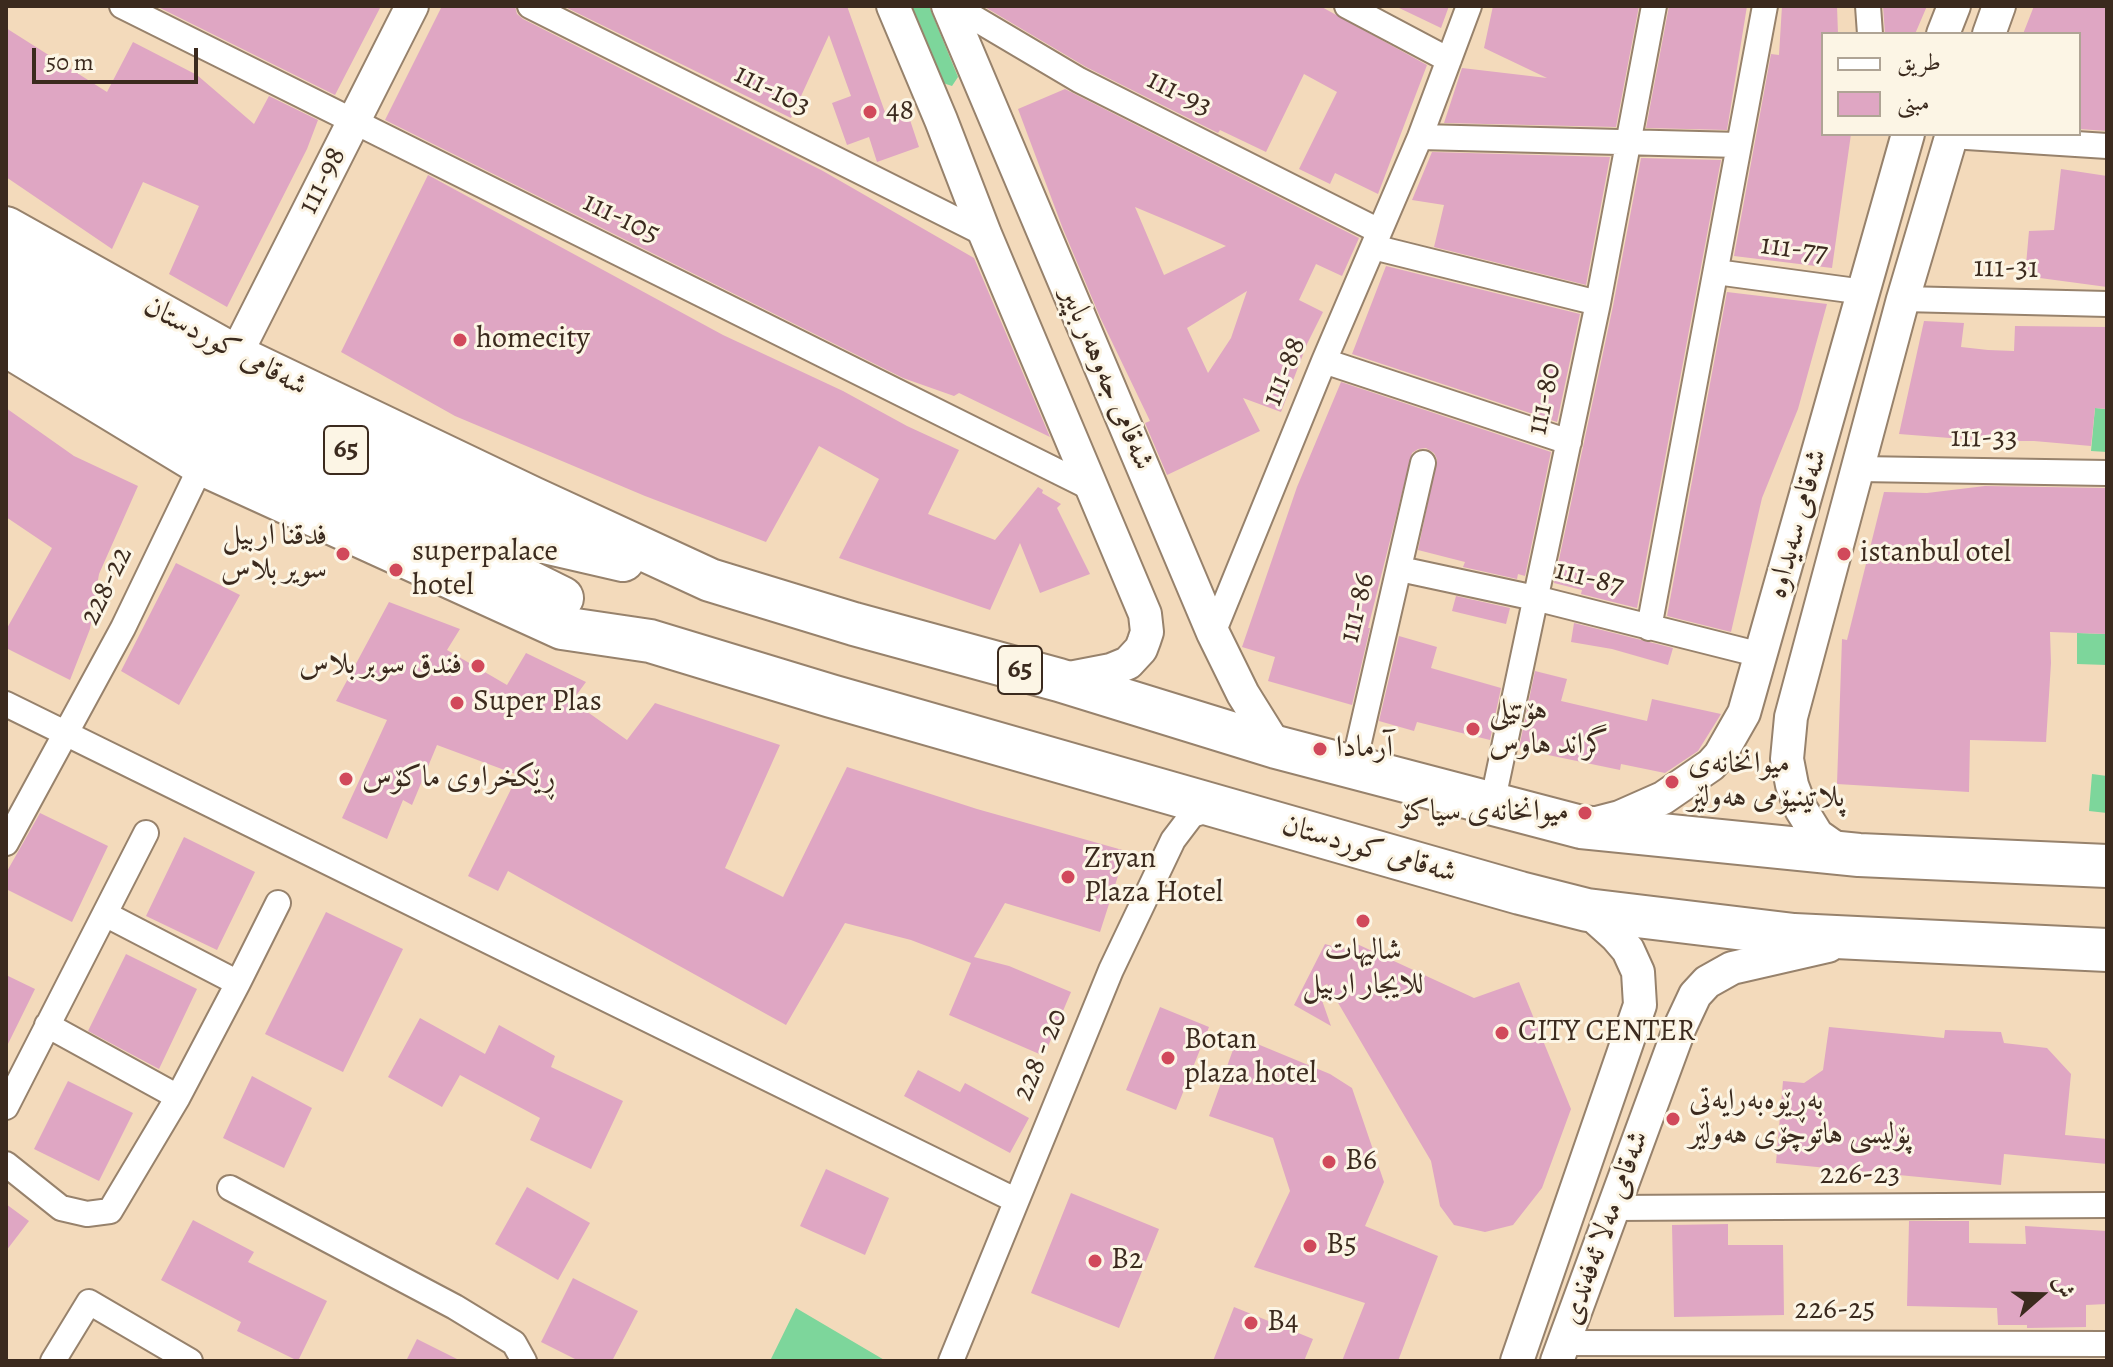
<!DOCTYPE html>
<html>
<head>
<meta charset="utf-8">
<style>
	body { margin:0 }
	#map { position:relative; width:2113px; height:1367px; overflow:hidden; background:#f3dabb; font-family:Alegreya,Amiri,serif }
	canvas { display:block }
	.frame { position:absolute; inset:0; border:8px solid #3b2a1e; pointer-events:none }
	.legend { position:absolute; left:1821px; top:32px; width:260px; height:104px; box-sizing:border-box; background:#fcf5e5; border:2px solid #afa495; margin:0; padding:10px 14px; list-style:none; font-size:24px; color:#3b2a1e }
	.legend li { display:flex; align-items:center; gap:16px; height:40px }
	.legend b { width:40px; border:2px solid #afa495 }
	.north { position:absolute; left:2001px; top:1255px; width:80px; height:80px; -webkit-text-stroke:6px #fcf5e5; paint-order:stroke; rotate:70deg; font-size:22px; font-weight:700; line-height:32px; text-align:center; color:#3b2a1e }
	.north::after { content:''; display:block; margin:auto; width:28px; height:36px; background:#3b2a1e; clip-path:polygon(50% 0,100% 100%,50% 72%,0 100%) }
	.scale { position:absolute; left:32px; top:48px; width:166px; height:36px; box-sizing:border-box; border:4px solid #3b2a1e; border-top:0; padding-left:10px; font-size:24px; line-height:28px; white-space:nowrap; color:#3b2a1e; -webkit-text-stroke:6px #fcf5e5; paint-order:stroke }
</style>
</head>
<body>
<div id="map">
<canvas width="2113" height="1367"></canvas>
<div class="frame"></div>
<ul class="legend">
<li><b style="height:10px;background:#fff"></b>طريق</li>
<li><b style="height:22px;background:#dfa6c3"></b>مبنى</li>
</ul>
<div class="north">ش</div>
<div class="scale">50 m</div>
</div>
<script>
const context = document.querySelector('canvas').getContext('2d');
context.lineJoin = 'round';
function fillPath(path, color) { context.fillStyle = color; context.fill(path, 'evenodd'); }
const poly = rows => new Path2D(rows.map(r => 'M' + r).join(''));
function trace(path, color, width, dash) { context.strokeStyle = color; context.lineWidth = width; context.lineCap = dash ? 'butt' : 'round'; context.setLineDash(dash || []); context.stroke(path); }
function write(font, color, halo, rows, align = 'center') {
  context.font = font + ' Alegreya,Amiri,serif'; context.lineWidth = 6; context.setLineDash([]); context.textBaseline = 'middle'; context.strokeStyle = halo; context.fillStyle = color; for (const [text, x, y, turn = 0] of rows) {
    context.save(); context.translate(x, y); context.rotate((+turn || 0) * Math.PI / 180); context.textAlign = isNaN(turn) ? turn : align; if (halo) context.strokeText(text, 0, 0); context.fillText(text, 0, 0); context.restore();
  }
}
fillPath(poly([
	[911,6,929,6,958,77,952,86,943,83],
	[2095,408,2107,409,2107,452,2091,451],
	[2077,633,2107,634,2107,665,2077,664],
	[2092,774,2107,776,2107,813,2089,811],
	[796,1308,886,1361,770,1361]
]), '#7dd69b');
fillPath(poly([
	[156,6,381,6,335,95],
	[442,6,515,6,517,14,523,19,823,171,974,258,1050,437,959,393,954,396,903,378,385,120],
	[563,6,847,6,886,115,906,108,919,147,877,162,869,137,847,145,832,103,851,96,829,35,791,118],
	[983,6,1320,6,1427,65,1378,194,1335,173,1330,184,1299,169,1337,92,1304,74,1266,152,1220,130,1218,133,1086,67],
	[1395,6,1449,6,1441,28],
	[1493,6,1639,6,1616,127,1444,123,1462,68,1547,78,1484,48],
	[1669,6,1747,6,1727,130,1646,128],
	[1782,6,1837,6,1838,34,1823,34,1823,134,1851,134,1832,268,1734,256,1771,54,1779,55],
	[1883,6,1927,6,1915,34,1885,34],
	[2034,6,2107,6,2107,131,2079,129,2079,34,2023,34],
	[6,28,107,92,133,42,197,75,254,124,269,96,318,120,307,149,227,307,169,274,199,206,143,182,112,249,6,177],
	[1065,89,1359,238,1342,276,1316,264,1299,300,1323,312,1307,344,1281,412,1243,398,1260,431,1167,475,1145,423,1150,421,1100,317,1063,229,1018,109],
	[1135,207,1178,225,1226,246,1164,275],
	[1247,291,1231,338,1208,373,1187,328],
	[1432,152,1610,157,1586,285,1434,247,1444,205,1412,200],
	[1641,158,1721,160,1637,608,1581,594,1582,590,1554,583,1613,306],
	[2061,169,2107,176,2107,287,2025,276,2029,231,2054,230],
	[428,175,723,335,843,391,907,426,959,450,928,514,995,540,1038,487,1043,490,1042,493,1061,504,1057,508,1090,574,1040,593,1020,543,990,610,839,558,879,479,819,446,766,542,645,496,455,416,341,352],
	[1386,266,1580,314,1557,422,1352,354],
	[1727,292,1827,304,1798,409,1762,498,1731,632,1667,616],
	[1924,321,1964,323,1961,347,1988,350,2014,351,2015,326,2107,327,2107,409,2095,408,2091,446,2034,441,1988,441,1899,434],
	[1341,382,1551,452,1525,576,1518,574,1517,579,1463,567,1465,562,1418,550,1437,459,1434,453,1426,448,1418,449,1412,453,1368,628,1370,628,1352,705,1268,681,1275,657,1242,647,1297,487],
	[6,408,74,456,138,486,99,574,90,629,70,680,6,648,6,630,52,548,6,517],
	[1985,486,2107,488,2107,634,2050,632,2051,663,2046,742,1970,740,1969,792,1837,784,1842,639,1847,640,1884,492,1927,493],
	[176,563,240,595,179,705,121,671],
	[1456,596,1510,608,1506,624,1452,611],
	[389,602,460,629,447,650,507,685,526,653,586,682,572,701,627,740,655,703,780,745,725,868,783,897,847,767,977,809,1126,851,1100,932,1005,903,974,957,1009,966,1071,992,1044,1056,949,1015,971,963,911,940,845,923,786,1025,508,871,498,891,468,876,518,775,437,745,412,805,403,800,387,839,342,818,387,720,336,701],
	[1574,623,1673,648,1668,665,1612,649,1571,642],
	[1399,636,1437,647,1431,668,1501,688,1490,740,1417,722,1414,731,1379,721],
	[1535,671,1567,679,1561,701,1647,721,1652,699,1721,714,1698,751,1665,773,1621,764,1620,770,1548,755,1519,748],
	[40,813,108,846,72,922,6,889,6,873],
	[184,837,255,872,217,950,146,916],
	[326,912,403,949,343,1072,265,1034],
	[1325,944,1342,949,1357,944,1474,998,1519,982,1571,1109,1542,1188,1513,1225,1485,1232,1454,1225,1440,1206,1431,1161,1327,984,1318,989,1331,1026,1294,1005],
	[126,954,197,989,159,1069,88,1031],
	[6,975,35,989,6,1048],
	[1160,1007,1209,1027,1176,1110,1126,1090],
	[420,1018,485,1054,499,1025,555,1056,551,1067,623,1101,591,1169,530,1140,540,1118,460,1075,442,1107,388,1077],
	[1829,1027,1944,1038,1945,1030,2001,1032,2004,1043,2047,1048,2071,1074,2065,1135,2107,1139,2107,1164,2004,1154,2001,1185,1776,1163,1783,1081,1804,1083,1823,1070],
	[1238,1036,1330,1074,1352,1088,1384,1182,1365,1226,1438,1256,1398,1361,1342,1361,1365,1303,1254,1267,1290,1191,1273,1138,1209,1116],
	[918,1070,960,1092,965,1083,1029,1118,1010,1153,904,1096],
	[252,1076,312,1108,284,1168,223,1138],
	[68,1081,133,1113,99,1181,34,1149],
	[826,1169,889,1198,865,1255,800,1226],
	[527,1187,590,1223,558,1280,495,1244],
	[1071,1193,1159,1229,1119,1328,1031,1293],
	[6,1204,29,1221,6,1251],
	[193,1220,254,1252,248,1262,327,1301,298,1361,237,1331,241,1322,161,1280],
	[1909,1221,1969,1221,1969,1243,2026,1244,2025,1226,2107,1231,2107,1304,2086,1305,2086,1327,2027,1328,2027,1325,1998,1325,1997,1308,1907,1306],
	[1728,1224,1728,1245,1783,1245,1784,1315,1674,1317,1672,1225],
	[573,1278,638,1311,612,1361,579,1361,541,1342],
	[1234,1307,1313,1339,1304,1361,1213,1361],
	[417,1339,461,1361,406,1361]
]), '#dfa6c3');
const street = poly([
	[122,6,1093,489],
	[530,6,985,234],
	[954,6,1079,80,1379,231],
	[1347,6,1449,60],
	[1868,6,1870,34],
	[1951,136,2107,146],
	[1420,137,1739,145],
	[1373,247,1598,303],
	[1716,272,1864,292],
	[1903,299,2107,304],
	[1324,361,1569,442],
	[1859,469,2107,473],
	[1400,569,1535,598,1761,655],
	[1649,628,1765,6],
	[1213,633,1324,361,1420,137,1469,6],
	[6,704,1015,1200],
	[1353,768,1423,463],
	[1492,804,1598,303,1654,6],
	[6,843,123,628,202,464],
	[238,983,278,903],
	[47,1025,178,1097],
	[6,1107,146,833],
	[6,1164,61,1208,87,1214,110,1211,178,1097,238,983,105,914],
	[230,1188,455,1307,514,1343,524,1361],
	[1613,1208,2107,1205],
	[1563,1343,2107,1344],
	[53,1361,89,1302,190,1361],
	[951,1361,1111,970,1173,840,1192,815,1214,808]
]);
const secondary = poly([
	[893,6,941,120,985,234,1145,614,1147,632,1144,641,1141,649,1128,663,1111,670,1059,680],
	[948,6,1213,633,1243,694,1276,747],
	[1943,34,1954,6],
	[1989,34,1999,6],
	[235,356,412,6],
	[1593,824,1620,817,1663,798,1711,765,1720,755,1744,713,1908,134],
	[1844,854,1817,835,1801,809,1792,785,1787,759,1791,717,1903,299,1952,134],
	[1517,1361,1640,1005,1638,972,1628,950,1616,936,1587,910],
	[1557,1361,1680,1027,1695,995,1707,982,1732,968,1828,946]
]);
const highway = poly([
	[6,228,235,356,532,498,710,580,854,624,1059,680,1276,747,1581,827,1859,855,2107,866],
	[6,264,228,395,545,542,623,560],
	[6,301,219,428,562,598],
	[6,345,202,464,562,628,650,641,831,696,1520,893,1587,910,1794,935,2107,950]
]);
trace(street, '#97826c', 28);
trace(secondary, '#97826c', 36);
trace(highway, '#97826c', 46);
trace(street, '#fff', 24);
trace(secondary, '#fff', 32);
trace(highway, '#fff', 42);
for (const [x, y, r, color] of [
	[870,112,8,"#d1495b"],
	[460,340,8,"#d1495b"],
	[343,554,8,"#d1495b"],
	[1844,554,8,"#d1495b"],
	[396,570,8,"#d1495b"],
	[478,666,8,"#d1495b"],
	[457,703,8,"#d1495b"],
	[1473,729,8,"#d1495b"],
	[1320,749,8,"#d1495b"],
	[346,779,8,"#d1495b"],
	[1672,782,8,"#d1495b"],
	[1585,813,8,"#d1495b"],
	[1068,877,8,"#d1495b"],
	[1363,921,8,"#d1495b"],
	[1502,1033,8,"#d1495b"],
	[1168,1058,8,"#d1495b"],
	[1673,1119,8,"#d1495b"],
	[1329,1162,8,"#d1495b"],
	[1310,1246,8,"#d1495b"],
	[1095,1261,8,"#d1495b"],
	[1251,1323,8,"#d1495b"]
]) { const dot = new Path2D(); dot.arc(x, y, r, 0, 2 * Math.PI); context.fillStyle = color; context.fill(dot); trace(dot, '#fcf5e5', 3); }
for (const [x, y, w] of [
	[346,450,44],
	[1020,670,44]
]) { const box = new Path2D(); box.roundRect(x - w / 2, y - 24, w, 48, 6); context.fillStyle = '#fcf5e5'; context.fill(box); trace(box, '#3b2a1e', 2); }
write('bold 28px', '#3b2a1e', null, [
	["65",346,450],
	["65",1020,670]
]);
write('30px', '#3b2a1e', '#fcf5e5', [
	["111-103",772,91,27],
	["111-93",1179,94,27],
	["111-98",323,181,-63],
	["111-105",621,219,26],
	["111-77",1794,250,8],
	["111-31",2006,269,1],
	["شەقامی کوردستان",225,347,28],
	["111-88",1285,372,-68],
	["شەقامی جەوهەر باپیر",1106,379,67],
	["111-80",1545,399,-78],
	["111-33",1984,439,1],
	["شەقامی سەیداوە",1798,524,-74],
	["111-87",1589,579,15],
	["228-22",107,586,-64],
	["111-86",1358,608,-76],
	["شەقامی کوردستان",1369,850,16],
	["228 - 20",1041,1055,-67],
	["226-23",1860,1176],
	["شەقامی مەلا ئەفەندی",1606,1228,-70],
	["226-25",1835,1311]
]);
write('30px', '#3b2a1e', '#fcf5e5', [
	["48",886,112],
	["homecity",476,340],
	["فدقنا اربيل",327,537,"right"],
	["سوير بلاس",327,571,"right"],
	["superpalace",412,553],
	["hotel",412,587],
	["istanbul otel",1860,554],
	["فندق سوبر بلاس",462,666,"right"],
	["Super Plas",473,703],
	["هۆتێلی",1489,712],
	["گراند هاوس",1489,746],
	["آرمادا",1336,749],
	["میوانخانەی",1688,765],
	["پلاتینیۆمی هەولێر",1688,799],
	["ڕێکخراوی ماکۆس",362,779],
	["میوانخانەی سیاکۆ",1569,813,"right"],
	["Zryan",1084,860],
	["Plaza Hotel",1084,894],
	["شاليهات",1363,952,"center"],
	["للايجار اربيل",1363,986,"center"],
	["CITY CENTER",1518,1033],
	["Botan",1184,1041],
	["plaza hotel",1184,1075],
	["بەڕێوەبەرایەتی",1689,1102],
	["پۆلیسی هاتوچۆی هەولێر",1689,1136],
	["B6",1345,1162],
	["B5",1326,1246],
	["B2",1111,1261],
	["B4",1267,1323]
], 'left');
</script>
</body>
</html>
